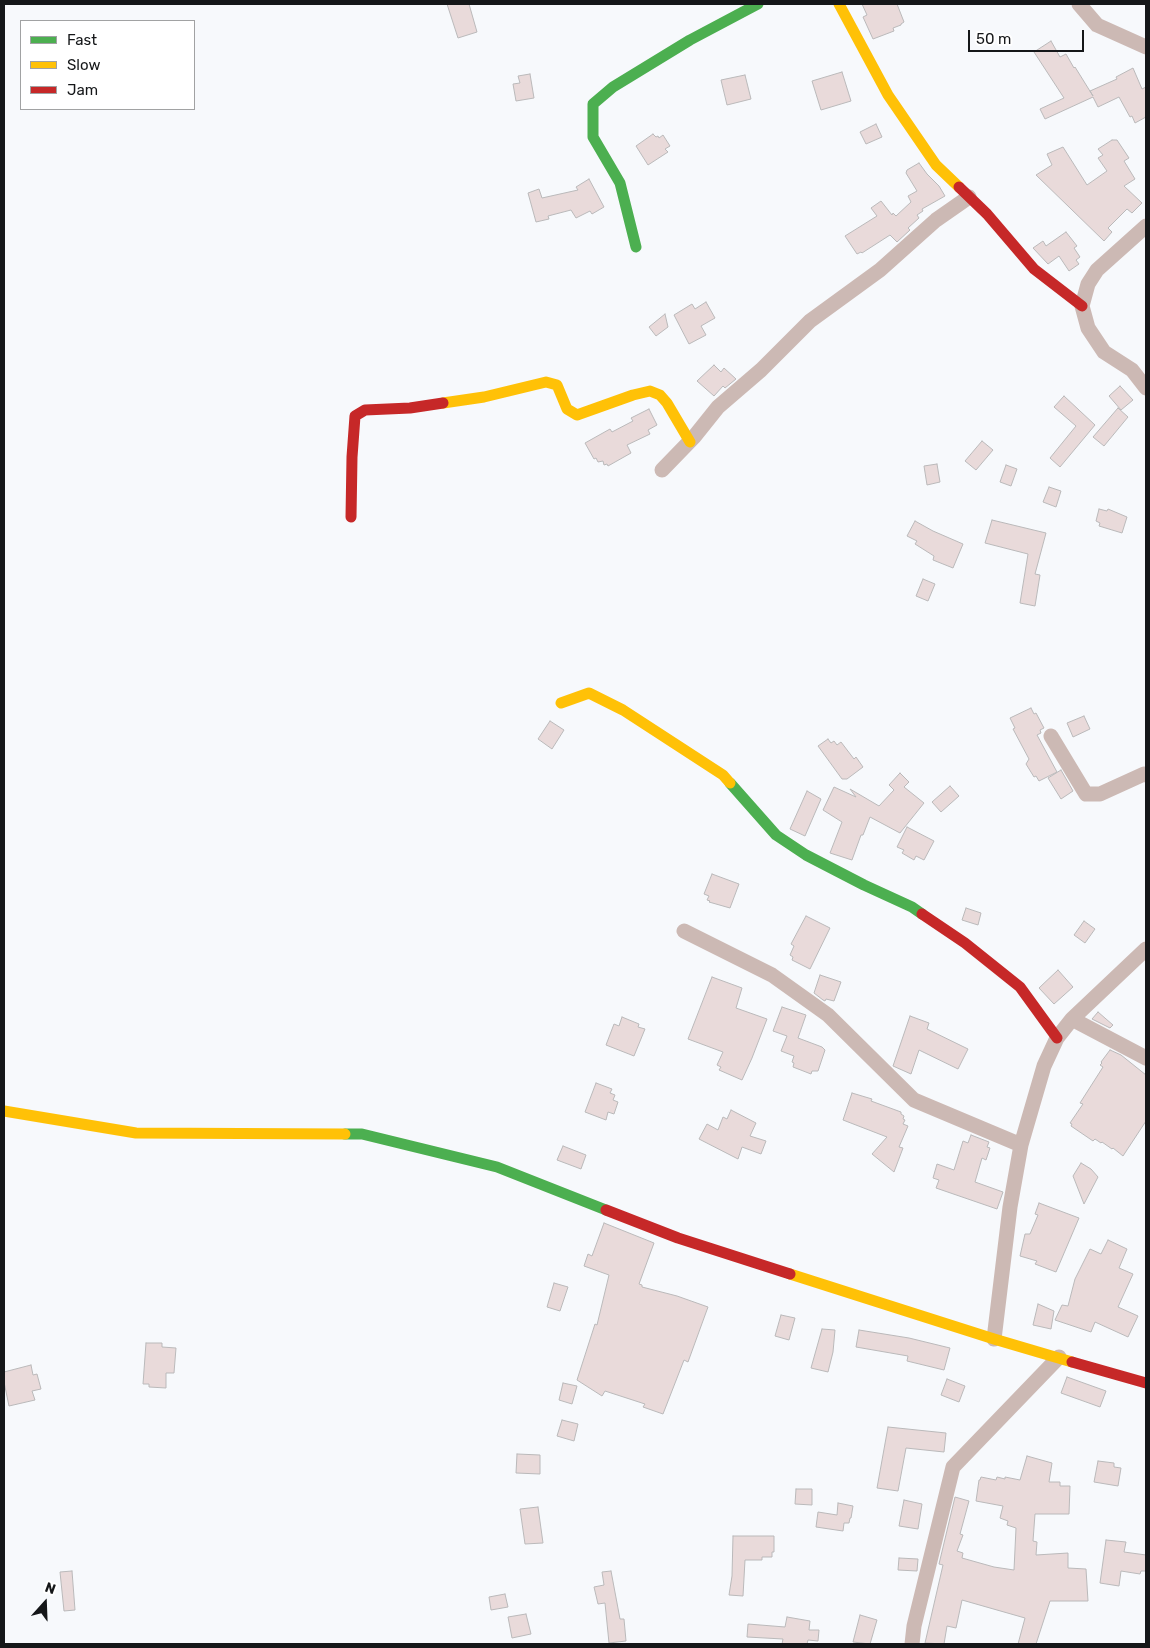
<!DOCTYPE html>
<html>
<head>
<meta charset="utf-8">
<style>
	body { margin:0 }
	#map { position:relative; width:1150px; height:1648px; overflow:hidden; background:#f7f9fc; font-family:Rubik,sans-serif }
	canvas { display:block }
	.frame { position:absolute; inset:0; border:5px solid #151719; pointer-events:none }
	.legend { position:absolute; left:20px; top:20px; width:175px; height:90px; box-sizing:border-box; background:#fff; border:1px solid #a1a2a3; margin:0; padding:6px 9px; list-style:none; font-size:15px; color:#151719 }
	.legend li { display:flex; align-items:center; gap:10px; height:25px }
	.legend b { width:25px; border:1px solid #a1a2a3 }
	.north { position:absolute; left:20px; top:1578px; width:50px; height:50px; -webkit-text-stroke:4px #fff; paint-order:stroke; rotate:20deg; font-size:14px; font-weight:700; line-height:20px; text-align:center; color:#151719 }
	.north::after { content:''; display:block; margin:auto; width:18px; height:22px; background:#151719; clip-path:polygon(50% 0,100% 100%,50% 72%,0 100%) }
	.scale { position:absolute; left:968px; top:30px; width:116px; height:22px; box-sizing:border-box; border:2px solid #151719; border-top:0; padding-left:6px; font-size:15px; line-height:18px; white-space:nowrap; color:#151719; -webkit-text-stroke:4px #fff; paint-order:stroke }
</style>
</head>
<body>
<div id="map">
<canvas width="1150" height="1648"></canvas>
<div class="frame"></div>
<ul class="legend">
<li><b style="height:6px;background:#4caf50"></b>Fast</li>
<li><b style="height:6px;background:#ffc107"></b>Slow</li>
<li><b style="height:6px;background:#c62828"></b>Jam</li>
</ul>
<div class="north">N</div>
<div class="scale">50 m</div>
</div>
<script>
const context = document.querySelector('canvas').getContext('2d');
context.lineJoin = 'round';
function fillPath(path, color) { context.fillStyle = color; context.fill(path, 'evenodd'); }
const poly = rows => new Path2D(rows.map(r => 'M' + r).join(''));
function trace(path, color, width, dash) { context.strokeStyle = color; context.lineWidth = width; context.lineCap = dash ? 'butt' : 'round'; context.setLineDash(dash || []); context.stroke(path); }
const building = poly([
	[447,4,469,4,477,32,458,38,447,4],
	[862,4,897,4,904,22,901,24,901,25,893,28,894,31,873,39,863,17,867,15,862,4],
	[1051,41,1060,57,1066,54,1074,68,1075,67,1093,96,1090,91,1117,79,1116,77,1133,68,1142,89,1146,87,1146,117,1135,123,1132,116,1130,117,1119,97,1098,107,1093,97,1045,119,1040,109,1064,98,1034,52,1051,41],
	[842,72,851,101,821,110,812,81,842,72],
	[530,74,534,98,516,101,513,84,520,83,518,76,530,74],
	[745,75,751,99,727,105,721,80,745,75],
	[876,124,882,137,866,144,860,132,876,124],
	[653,134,656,137,658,136,659,138,663,135,670,146,665,149,668,152,648,165,636,146,653,134],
	[1112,140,1117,140,1129,158,1124,161,1135,179,1124,186,1142,203,1132,213,1127,209,1108,228,1112,232,1104,241,1036,175,1052,165,1047,154,1063,147,1087,185,1107,171,1098,158,1103,155,1098,149,1112,140],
	[919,163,927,174,939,186,945,196,922,209,923,211,917,215,919,218,908,228,910,230,897,242,890,235,862,253,861,252,857,254,845,236,877,216,871,208,881,201,892,215,893,213,896,216,911,202,908,196,917,191,906,173,907,170,919,163],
	[589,179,604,207,592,214,590,211,576,218,571,210,548,216,549,219,536,222,528,193,539,189,542,198,578,190,576,187,589,179],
	[1066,232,1077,246,1074,248,1080,257,1076,260,1079,264,1069,271,1059,256,1048,264,1033,248,1043,241,1046,246,1066,232],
	[706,302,715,318,701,326,706,335,689,344,674,315,692,304,695,309,706,302],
	[665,314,668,327,656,336,649,327,665,314],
	[714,365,721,372,724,368,736,379,725,388,723,386,714,396,697,381,714,365],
	[1120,386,1133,400,1121,410,1109,396,1120,386],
	[1064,396,1095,425,1060,467,1050,458,1076,426,1054,407,1064,396],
	[1118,408,1128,417,1104,446,1093,437,1118,408],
	[649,409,657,425,648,430,650,434,627,445,631,453,608,466,607,464,604,465,603,461,598,462,596,458,594,459,585,443,610,429,612,432,633,421,631,418,649,409],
	[982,441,993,450,976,470,965,461,982,441],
	[937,464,940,482,927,485,924,466,937,464],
	[1006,465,1017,469,1011,486,1000,482,1006,465],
	[1049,487,1061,491,1056,507,1043,502,1049,487],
	[1099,509,1107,511,1108,509,1127,517,1122,533,1099,526,1100,523,1096,521,1099,509],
	[992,520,1046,533,1035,574,1040,575,1035,606,1020,603,1028,554,985,543,992,520],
	[915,521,933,531,963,544,953,568,933,560,934,556,915,544,917,541,907,536,915,521],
	[923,579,935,584,928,601,916,596,923,579],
	[1031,708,1034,714,1036,713,1044,728,1040,730,1041,733,1037,735,1057,772,1039,781,1036,776,1034,777,1026,764,1029,759,1013,729,1015,728,1010,718,1031,708],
	[1084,716,1090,729,1073,737,1067,723,1084,716],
	[550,721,564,730,552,749,538,739,550,721],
	[828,739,831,743,834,741,837,745,841,742,854,759,856,757,863,767,847,779,842,779,818,746,828,739],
	[1061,770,1073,791,1061,799,1048,778,1061,770],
	[900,773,909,782,904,787,924,803,900,833,870,817,863,835,861,835,852,860,830,853,842,822,823,810,834,787,856,797,850,789,879,806,894,790,889,785,900,773],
	[950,786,959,796,941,812,932,802,950,786],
	[807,791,821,799,805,836,790,829,807,791],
	[907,827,934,841,924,860,916,856,914,860,902,853,904,850,897,847,907,827],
	[712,874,739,884,730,908,709,902,710,901,707,900,709,896,704,894,712,874],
	[966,908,981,913,978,925,962,920,966,908],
	[806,916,830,928,810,969,792,960,793,957,790,955,794,946,791,944,806,916],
	[1084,921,1095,929,1085,943,1074,935,1084,921],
	[1058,970,1073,987,1054,1004,1039,988,1058,970],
	[820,975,841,982,834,1001,826,999,825,1001,823,1000,814,993,820,975],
	[712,977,742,988,736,1008,767,1019,752,1058,742,1080,719,1070,721,1067,717,1065,723,1052,688,1039,712,977],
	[782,1007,806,1015,798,1038,822,1047,825,1050,818,1071,812,1071,811,1074,793,1067,794,1063,792,1062,794,1056,781,1051,787,1036,773,1031,782,1007],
	[1098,1012,1113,1025,1110,1028,1092,1019,1098,1012],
	[910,1016,929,1023,927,1029,968,1049,958,1069,919,1050,911,1074,893,1066,910,1016],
	[622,1017,639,1024,638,1027,645,1029,634,1056,606,1045,614,1024,619,1026,622,1017],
	[1110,1050,1121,1055,1146,1075,1146,1121,1123,1156,1113,1148,1112,1149,1102,1142,1101,1143,1095,1139,1093,1141,1071,1126,1072,1124,1070,1123,1083,1104,1080,1103,1103,1067,1100,1065,1102,1063,1101,1062,1110,1050],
	[596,1083,612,1089,610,1093,615,1095,613,1100,618,1102,614,1114,608,1112,606,1120,585,1112,596,1083],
	[852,1093,872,1099,871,1101,901,1112,901,1114,904,1116,903,1119,905,1120,903,1124,908,1126,899,1147,903,1148,894,1172,872,1154,887,1137,843,1120,852,1093],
	[731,1110,756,1123,750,1136,766,1141,761,1154,742,1147,738,1159,699,1139,707,1124,718,1130,723,1117,727,1119,731,1110],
	[971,1135,989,1142,987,1147,990,1148,986,1160,982,1158,975,1182,1003,1192,997,1209,936,1188,939,1180,933,1178,937,1164,954,1170,963,1141,968,1143,971,1135],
	[563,1146,586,1155,581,1169,557,1160,563,1146],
	[1081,1163,1091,1169,1098,1177,1084,1204,1073,1176,1081,1163],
	[1039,1203,1079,1218,1056,1272,1035,1264,1037,1261,1020,1256,1025,1234,1030,1234,1038,1215,1035,1214,1039,1203],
	[604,1223,654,1243,639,1284,642,1285,642,1287,677,1296,708,1307,688,1362,684,1360,663,1414,643,1407,645,1404,605,1391,602,1396,577,1380,595,1324,597,1325,609,1275,584,1266,588,1254,592,1256,604,1223],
	[1108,1240,1127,1249,1119,1268,1133,1274,1118,1307,1138,1316,1128,1337,1095,1322,1091,1332,1055,1320,1062,1305,1068,1306,1075,1279,1090,1249,1101,1254,1108,1240],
	[554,1283,568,1287,560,1311,547,1307,554,1283],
	[1038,1304,1054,1311,1051,1329,1033,1325,1038,1304],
	[781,1315,795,1318,789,1340,775,1336,781,1315],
	[822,1329,835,1330,833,1352,828,1372,811,1368,822,1329],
	[859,1330,909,1338,950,1348,944,1370,907,1361,908,1356,856,1347,859,1330],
	[146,1343,162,1343,162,1347,176,1348,174,1373,166,1373,166,1388,149,1387,149,1384,143,1384,146,1343],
	[31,1365,33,1375,37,1374,41,1389,32,1391,35,1400,9,1406,4,1382,4,1372,31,1365],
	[1067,1377,1106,1391,1100,1407,1061,1393,1067,1377],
	[947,1379,965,1386,959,1402,941,1395,947,1379],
	[563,1383,577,1386,572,1404,559,1400,563,1383],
	[562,1420,578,1424,574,1441,557,1436,562,1420],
	[888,1427,946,1433,944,1452,906,1448,898,1491,877,1488,888,1427],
	[517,1454,540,1455,540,1474,516,1473,517,1454],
	[1027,1456,1052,1463,1049,1482,1060,1482,1060,1486,1070,1486,1069,1514,1035,1514,1033,1541,1037,1542,1036,1555,1068,1553,1068,1568,1086,1569,1088,1601,1050,1601,1036,1644,1018,1644,1025,1618,962,1600,956,1628,947,1626,944,1644,925,1643,943,1565,939,1564,955,1497,969,1501,960,1534,963,1535,957,1551,963,1553,962,1558,994,1567,1014,1570,1016,1528,1007,1525,1008,1521,1000,1518,1003,1506,976,1501,979,1480,980,1480,981,1477,996,1480,997,1477,1005,1479,1005,1477,1020,1480,1027,1456],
	[1098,1461,1114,1463,1114,1467,1121,1468,1118,1486,1094,1482,1098,1461],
	[796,1489,812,1489,812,1505,795,1504,796,1489],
	[904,1500,922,1504,918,1529,899,1526,904,1500],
	[838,1503,853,1506,851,1518,850,1518,849,1523,844,1523,843,1531,816,1527,818,1512,837,1515,838,1503],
	[538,1507,543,1543,525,1544,520,1509,538,1507],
	[733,1536,774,1536,774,1552,772,1552,772,1557,762,1557,762,1560,745,1560,743,1596,729,1595,732,1576,733,1536],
	[1106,1540,1126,1542,1124,1552,1146,1555,1146,1571,1141,1571,1140,1574,1121,1571,1119,1586,1100,1583,1106,1540],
	[899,1558,918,1559,917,1571,898,1570,899,1558],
	[72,1571,75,1610,64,1611,60,1572,72,1571],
	[611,1571,620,1619,624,1619,626,1641,609,1643,605,1603,598,1604,594,1587,604,1585,602,1572,611,1571],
	[505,1594,508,1607,491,1610,489,1597,505,1594],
	[526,1614,531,1634,512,1638,508,1617,526,1614],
	[860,1615,877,1620,870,1644,853,1642,860,1615],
	[787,1617,810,1621,809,1630,819,1630,818,1641,808,1640,807,1644,782,1644,783,1639,747,1637,748,1624,785,1627,787,1617]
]);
fillPath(building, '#e9dada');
trace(building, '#bab9ba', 1);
trace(poly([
	[1079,4,1097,25,1146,47],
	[1146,226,1097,270,1088,284,1082,306,1088,328,1104,352,1132,370,1146,388],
	[662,470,694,437,718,407,761,370,810,321,880,270,936,220,969,197],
	[1051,736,1086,794,1100,794,1144,774,1146,775],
	[684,931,772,975,828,1015,914,1100,1021,1145],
	[1072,1019,1146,1058],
	[994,1339,1010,1207,1021,1145,1044,1066,1057,1038,1072,1019,1146,949],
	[912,1644,914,1626,953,1467,1059,1357]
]), '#ccb9b4', 15);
trace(poly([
	[636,247,620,183,593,137,593,104,613,87,690,40,758,4],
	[730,783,776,835,806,855,864,885,912,907,922,914],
	[345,1134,362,1134,497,1167,606,1210]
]), '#4caf50', 11);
trace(poly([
	[839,4,888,95,936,165,959,187],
	[443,403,484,397,546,382,557,385,567,409,577,415,633,395,650,391,660,395,667,403,690,442],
	[561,703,589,693,623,710,723,775,730,783],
	[4,1111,136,1133,345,1134],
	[790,1274,994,1339,1072,1362]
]), '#ffc107', 11);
trace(poly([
	[959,187,987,214,1034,269,1082,306],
	[351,517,352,457,355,416,365,410,410,408,443,403],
	[922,914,965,943,1020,987,1057,1038],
	[606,1210,678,1238,790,1274],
	[1072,1362,1146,1383]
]), '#c62828', 11);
</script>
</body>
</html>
